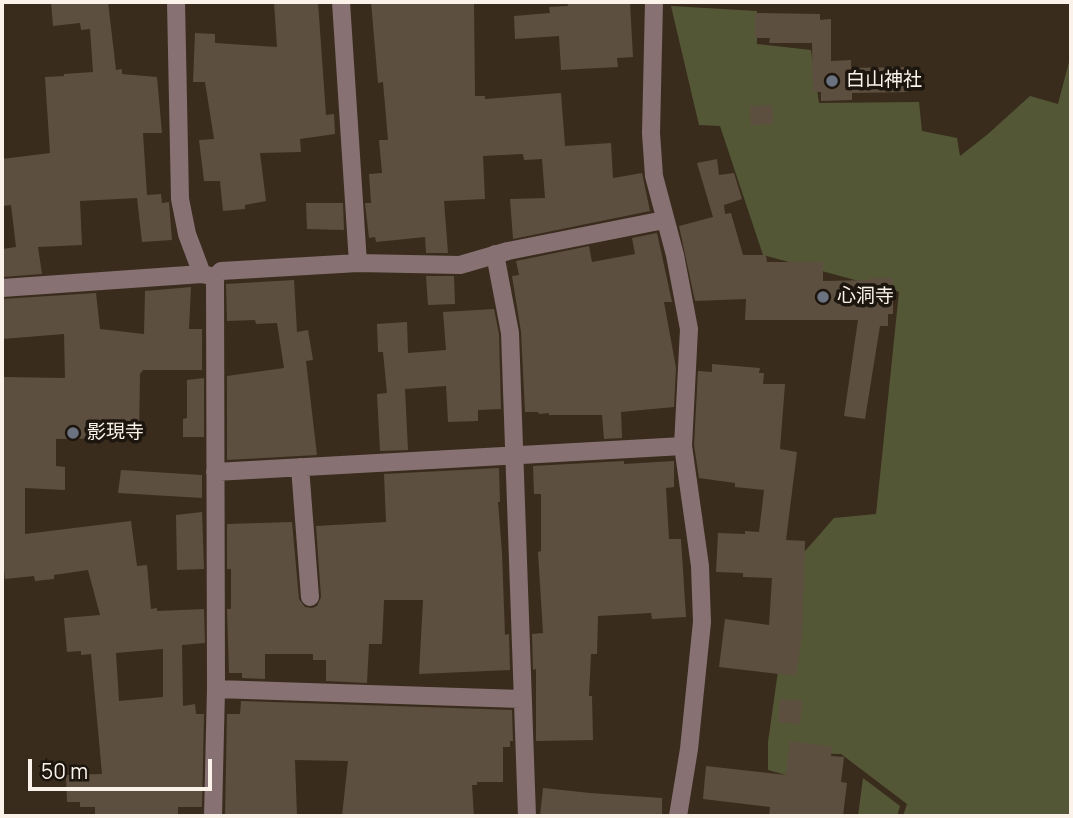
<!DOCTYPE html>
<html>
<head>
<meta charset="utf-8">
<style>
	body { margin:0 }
	#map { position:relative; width:1073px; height:818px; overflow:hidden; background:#392c1d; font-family:Manrope,sans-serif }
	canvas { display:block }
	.frame { position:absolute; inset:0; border:4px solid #fbf2e9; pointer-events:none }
	.scale { position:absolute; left:28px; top:759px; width:184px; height:32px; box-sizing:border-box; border:4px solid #fbf2e9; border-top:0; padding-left:9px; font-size:21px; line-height:24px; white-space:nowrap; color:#fbf2e9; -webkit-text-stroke:5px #1c160f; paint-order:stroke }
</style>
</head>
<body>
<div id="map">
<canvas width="1073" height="818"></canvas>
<div class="frame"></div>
<div class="scale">50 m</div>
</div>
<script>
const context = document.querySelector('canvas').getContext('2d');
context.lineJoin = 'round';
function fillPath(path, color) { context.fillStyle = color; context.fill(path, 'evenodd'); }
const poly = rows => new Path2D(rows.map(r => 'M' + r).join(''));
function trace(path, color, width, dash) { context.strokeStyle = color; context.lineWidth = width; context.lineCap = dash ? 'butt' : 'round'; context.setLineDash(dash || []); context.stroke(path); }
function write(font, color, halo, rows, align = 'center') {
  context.font = font + ' Manrope,"Noto Sans JP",sans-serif'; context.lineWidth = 7; context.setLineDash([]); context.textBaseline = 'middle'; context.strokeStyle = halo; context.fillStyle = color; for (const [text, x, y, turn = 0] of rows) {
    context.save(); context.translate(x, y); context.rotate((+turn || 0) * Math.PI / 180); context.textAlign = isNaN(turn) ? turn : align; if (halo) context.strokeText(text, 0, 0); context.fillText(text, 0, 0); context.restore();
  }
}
fillPath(poly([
	[671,6,757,11,757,44,811,50,819,103,919,102,922,131,957,138,960,156,988,134,1030,96,1058,104,1069,62,1071,61,1071,816,903,816,907,804,841,754,801,753,793,777,768,770,768,742,794,558,806,550,834,518,876,514,899,292,763,255,720,126,699,125],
	[863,778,900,806,897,816,858,816]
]), '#545736');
fillPath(poly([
	[51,2,108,2,116,70,122,69,122,74,157,77,162,133,143,133,147,195,161,194,162,203,169,202,172,240,142,242,137,198,80,201,82,245,38,247,42,274,2,277,2,249,16,247,11,205,2,206,2,159,50,153,45,77,64,76,64,74,93,72,90,29,81,30,80,23,53,26],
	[274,2,318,2,326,115,334,114,335,134,300,139,301,152,260,153,266,201,245,205,245,209,223,211,220,181,204,181,199,140,214,139,205,82,193,82,195,33,215,34,215,43,277,47],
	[371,2,474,2,475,96,485,96,485,99,561,93,565,146,611,143,613,178,642,173,650,211,513,239,510,199,545,198,542,159,524,160,523,154,483,156,485,199,444,201,448,253,426,253,425,237,376,242,375,237,369,238,365,203,371,203,369,174,382,173,379,140,388,140,383,82,378,83],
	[567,2,630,2,633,57,617,58,618,67,561,70,559,36,515,39,514,16,550,13,549,7,568,6],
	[755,13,820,14,820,20,831,19,831,61,851,60,851,68,909,67,909,92,852,93,852,100,821,101,821,92,813,92,812,43,769,43,770,38,755,38],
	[772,105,773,124,751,125,750,106],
	[717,159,719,175,734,173,742,199,724,205,725,214,731,213,743,255,766,255,767,262,823,262,823,281,870,280,870,278,893,278,893,314,888,314,888,326,880,326,865,419,844,416,858,320,745,320,746,299,695,301,679,226,713,217,697,163],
	[306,203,343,203,344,230,307,229],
	[657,233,672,302,664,302,676,368,674,407,621,412,622,438,604,439,602,415,549,415,549,413,539,414,538,412,525,412,521,332,512,276,519,275,516,261,589,246,592,262,635,254,632,238],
	[426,276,454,276,455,304,428,305],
	[294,280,297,332,308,330,313,360,306,361,317,455,227,460,227,376,284,368,277,323,256,324,255,320,227,321,226,284],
	[191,287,189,329,202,329,202,370,143,370,140,374,139,438,56,439,56,466,65,467,65,490,25,488,25,534,131,521,137,566,147,565,151,609,157,608,157,611,204,609,205,643,182,645,183,706,195,704,196,714,204,714,202,807,178,807,178,816,95,816,95,807,80,807,80,802,67,802,66,775,102,774,91,654,81,655,81,651,67,652,64,618,100,615,88,570,54,575,54,579,35,581,34,576,5,579,2,554,2,377,65,378,64,334,2,339,2,299,96,293,100,329,144,334,145,291],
	[163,649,163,697,119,701,116,653],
	[494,309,499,334,501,409,478,410,478,421,448,422,446,386,405,389,408,450,380,451,377,394,387,393,383,352,378,352,377,324,407,322,408,353,446,350,443,312],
	[712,364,760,368,759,373,764,373,763,384,785,384,780,449,797,452,786,540,805,541,802,635,796,676,719,667,725,619,769,625,772,578,743,577,743,573,716,572,718,533,745,534,745,531,759,532,764,490,735,487,735,483,699,478,694,445,698,371,712,372],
	[204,378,204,437,183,437,183,419,187,418,187,380],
	[624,461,624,464,674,461,674,487,666,488,669,539,681,539,686,617,652,619,651,613,598,616,597,654,591,654,589,696,592,696,593,740,536,741,536,669,533,670,532,634,543,633,538,552,541,551,541,494,534,494,533,466],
	[499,468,500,502,498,502,502,553,505,635,509,634,510,670,419,674,423,600,384,600,382,644,369,644,367,683,326,681,326,660,313,660,313,654,265,654,265,679,242,678,242,673,229,673,227,609,231,609,231,569,227,569,227,524,292,522,299,599,305,607,312,608,317,606,321,597,316,526,386,522,384,474],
	[121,470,202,475,202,498,118,493],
	[202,512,204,569,177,570,176,515],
	[780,699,802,701,800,724,778,722],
	[241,701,512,710,513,741,510,741,510,747,503,747,503,782,477,782,477,785,472,785,474,816,342,816,348,761,295,760,297,816,225,816,227,714,240,714],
	[790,741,832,747,831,756,844,757,841,782,847,783,843,816,769,816,770,807,703,799,706,766,786,775],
	[543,788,590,793,662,798,662,816,540,816]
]), '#5d4f3f');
trace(poly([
	[176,2,180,199,187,234,202,274],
	[341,2,358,263],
	[654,2,651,133,654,176,675,255,689,329,683,446,700,566,702,622,689,749,678,816],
	[495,254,510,333,527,816],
	[215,277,221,271,358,263,460,265,508,251,664,220],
	[2,288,202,274,211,276],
	[300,467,310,597],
	[215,472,683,446],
	[216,689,521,699],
	[213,816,216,689,215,277]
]), '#877173', 18);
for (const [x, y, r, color] of [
	[832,81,7,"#6b7280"],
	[823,297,7,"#6b7280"],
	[73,433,7,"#6b7280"]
]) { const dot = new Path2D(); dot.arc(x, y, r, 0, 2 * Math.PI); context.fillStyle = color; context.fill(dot); trace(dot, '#1c160f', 2.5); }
write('19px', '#fbf2e9', '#1c160f', [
	["白山神社",846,81],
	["心洞寺",837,297],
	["影現寺",87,433]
], 'left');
</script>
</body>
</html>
